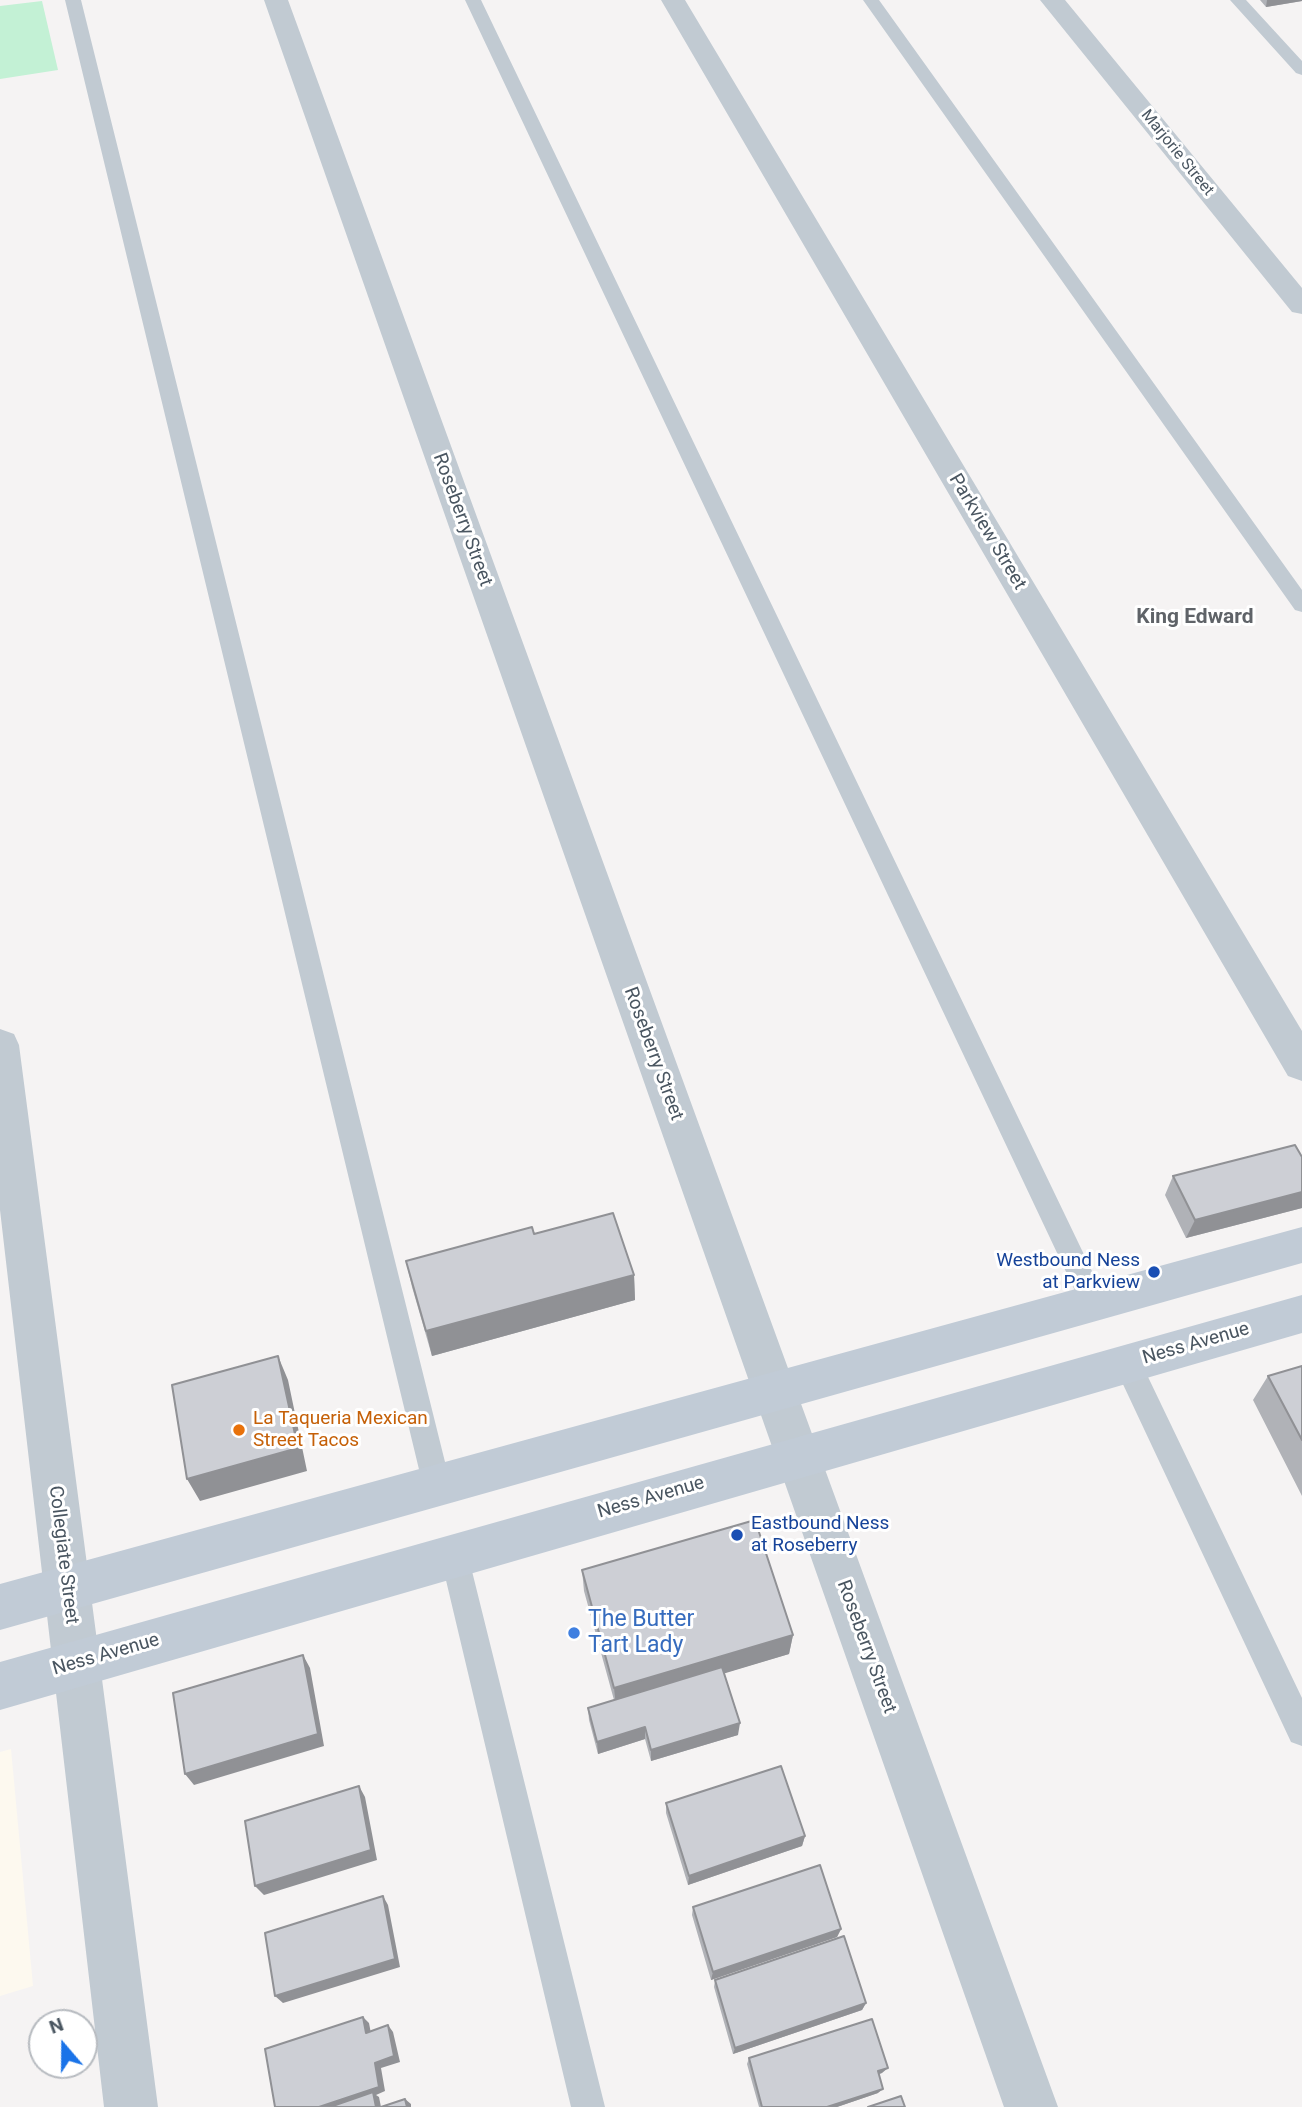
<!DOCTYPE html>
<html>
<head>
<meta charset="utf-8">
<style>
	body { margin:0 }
	#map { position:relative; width:1302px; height:2107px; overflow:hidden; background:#f5f3f3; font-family:Roboto,sans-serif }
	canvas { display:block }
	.north { position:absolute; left:28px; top:2009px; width:70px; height:70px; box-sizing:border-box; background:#fff; border:2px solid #b7bbc0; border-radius:50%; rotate:340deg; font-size:19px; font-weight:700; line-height:28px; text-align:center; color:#4a5661 }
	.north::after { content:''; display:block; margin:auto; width:24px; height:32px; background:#1a73e8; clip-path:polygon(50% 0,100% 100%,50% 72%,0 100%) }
</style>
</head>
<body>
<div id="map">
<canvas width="1302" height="2107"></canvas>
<div class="north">N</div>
</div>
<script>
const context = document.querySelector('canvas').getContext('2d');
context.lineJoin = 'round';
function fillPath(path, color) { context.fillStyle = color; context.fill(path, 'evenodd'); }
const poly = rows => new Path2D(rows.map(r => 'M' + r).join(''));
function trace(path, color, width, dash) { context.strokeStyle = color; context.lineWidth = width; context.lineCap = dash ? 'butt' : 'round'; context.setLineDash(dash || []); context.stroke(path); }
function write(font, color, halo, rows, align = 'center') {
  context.font = font + ' Roboto,sans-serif'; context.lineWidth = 6; context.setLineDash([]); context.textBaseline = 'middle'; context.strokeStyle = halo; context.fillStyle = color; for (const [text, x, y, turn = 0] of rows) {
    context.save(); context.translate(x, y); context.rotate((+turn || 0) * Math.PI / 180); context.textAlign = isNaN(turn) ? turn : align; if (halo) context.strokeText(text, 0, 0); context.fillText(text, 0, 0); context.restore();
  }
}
fillPath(poly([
	[11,1749,33,1986,0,1996,0,1752]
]), '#fdf9ef');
fillPath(poly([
	[42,1,58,70,0,79,0,6]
]), '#c3f1d5');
fillPath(poly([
	[65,0,81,0,451,1486,447,1496,437,1500,427,1496,423,1486,65,0],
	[465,0,481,0,1103,1294,1107,1303,1103,1312,1094,1315,1085,1312,465,0],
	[863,0,879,0,1302,590,1302,612,1295,610,863,0],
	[1230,0,1246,0,1302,61,1302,75,1296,73,1230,0],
	[1127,1350,1137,1354,1302,1698,1302,1746,1291,1742,1113,1363,1117,1354,1127,1350],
	[454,1541,464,1545,468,1555,605,2107,571,2107,440,1555,444,1545,454,1541]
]), '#c1cad2');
fillPath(poly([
	[264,0,288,0,1058,2107,1004,2107,264,0],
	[661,0,685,0,1302,1031,1302,1081,1288,1076,661,0],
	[1040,0,1065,0,1302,288,1302,314,1292,312,1040,0],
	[0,1029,14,1034,19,1045,158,2107,104,2107,0,1210,0,1029]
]), '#c1cad2');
fillPath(poly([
	[1302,1227,1302,1263,0,1630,0,1584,1302,1227],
	[1302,1295,1302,1333,0,1710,0,1662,1302,1295]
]), '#c1cbd6');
fillPath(poly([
	[1260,0,1302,0,1302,1,1266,7],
	[1302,1157,1302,1208,1186,1238,1165,1195,1173,1176],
	[534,1234,634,1275,635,1300,432,1356,412,1287,406,1261],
	[1302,1366,1302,1496,1253,1400,1268,1376],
	[582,1570,793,1635,789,1654,724,1673,738,1735,651,1761,645,1739,598,1754,589,1720,588,1708,614,1700,584,1591],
	[666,1803,805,1836,802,1846,688,1885,666,1813],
	[693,1907,841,1929,837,1937,711,1980,692,1915],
	[715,1980,866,2003,862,2010,733,2054,714,1987],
	[749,2058,882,2073,879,2074,878,2093,837,2107,759,2107,747,2064]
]), '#b0b2b7');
fillPath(poly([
	[1267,0,1302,0,1302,1,1266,7],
	[1302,1192,1302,1208,1186,1238,1195,1220],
	[634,1275,635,1300,432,1356,426,1331],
	[278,1356,288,1380,307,1471,200,1501,187,1479],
	[793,1635,789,1654,616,1706,614,1688],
	[303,1655,310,1668,324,1746,194,1785,185,1774],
	[740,1723,738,1735,651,1761,651,1750],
	[645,1727,645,1739,598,1754,597,1742],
	[359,1786,365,1797,377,1860,264,1895,255,1886],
	[805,1836,802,1846,688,1885,689,1876],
	[383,1896,388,1905,400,1967,283,2003,275,1996],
	[841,1929,837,1937,711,1980,713,1972],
	[866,2003,862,2010,733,2054,735,2048],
	[363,2017,369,2023,372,2039,366,2033],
	[388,2025,393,2032,400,2062,381,2068,385,2091,376,2095,379,2097,381,2107,319,2107,375,2063],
	[888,2068,882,2073,873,2076,878,2071],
	[883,2089,878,2093,837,2107,827,2107],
	[405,2099,411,2104,411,2107,407,2107]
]), '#909195');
const building = poly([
	[1295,1145,1302,1157,1302,1192,1195,1220,1173,1176,1295,1145],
	[613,1213,634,1275,426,1331,406,1261,532,1227,534,1234,613,1213],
	[278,1356,298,1448,187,1479,172,1385,278,1356],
	[1302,1366,1302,1440,1268,1376,1302,1366],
	[755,1520,793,1635,614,1688,582,1570,755,1520],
	[303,1655,318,1734,185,1774,173,1693,303,1655],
	[722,1667,740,1723,651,1750,645,1727,597,1742,588,1708,722,1667],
	[781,1766,805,1836,689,1876,666,1803,781,1766],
	[359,1786,371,1850,255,1886,245,1821,359,1786],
	[820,1865,841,1929,713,1972,693,1907,820,1865],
	[383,1896,395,1959,275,1996,265,1933,383,1896],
	[844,1936,866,2003,735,2048,715,1980,844,1936],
	[363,2017,366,2033,388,2025,394,2056,375,2063,379,2087,319,2107,275,2107,265,2049,363,2017],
	[872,2019,888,2068,878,2071,883,2089,827,2107,762,2107,749,2058,872,2019],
	[373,2092,376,2107,330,2107,373,2092],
	[901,2096,905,2107,868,2107,901,2096],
	[405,2099,407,2107,381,2107,405,2099]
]);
fillPath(building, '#cdcfd5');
trace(building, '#909195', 2);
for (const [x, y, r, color] of [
	[1154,1272,7,"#1a4fb4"],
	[239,1430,7,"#e8710a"],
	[737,1535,7,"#1a4fb4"],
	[574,1633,7,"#3f7fe0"]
]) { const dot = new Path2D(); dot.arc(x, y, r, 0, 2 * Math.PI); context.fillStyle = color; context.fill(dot); trace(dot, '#fff', 2.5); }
write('16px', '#4a5661', '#fff', [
	["Marjorie Street",1177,153,51]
]);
write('19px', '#4a5661', '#fff', [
	["Roseberry Street",462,520,70],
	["Parkview Street",987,532,59],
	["Roseberry Street",653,1054,70],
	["Ness Avenue",1196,1344,-16],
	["Ness Avenue",651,1498,-16],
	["Collegiate Street",63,1555,83],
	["Roseberry Street",866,1647,70],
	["Ness Avenue",106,1655,-16]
]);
write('19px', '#164399', '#fff', [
	["Westbound Ness",1140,1261],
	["at Parkview",1140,1283],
	["Eastbound Ness",751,1524,"left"],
	["at Roseberry",751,1546,"left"]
], 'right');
write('19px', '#c56008', '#fff', [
	["La Taqueria Mexican",253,1419],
	["Street Tacos",253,1441]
], 'left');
write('bold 21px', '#5f6368', '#fff', [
	["King Edward",1195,618]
]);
write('23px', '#366cbe', '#fff', [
	["The Butter",588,1620],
	["Tart Lady",588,1646]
], 'left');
</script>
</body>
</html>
